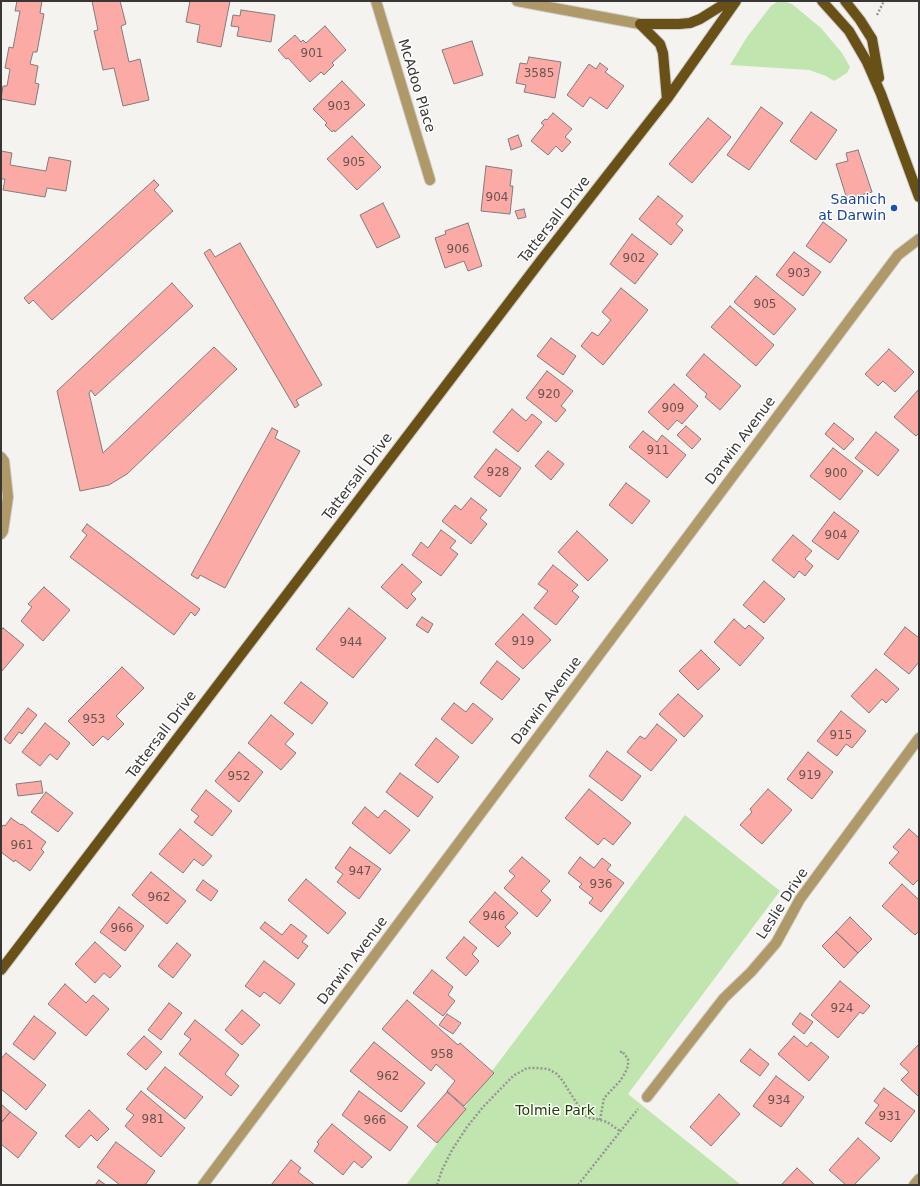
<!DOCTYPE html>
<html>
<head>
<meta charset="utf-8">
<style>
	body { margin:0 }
	#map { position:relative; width:920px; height:1186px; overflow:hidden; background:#f5f3f0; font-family:"DejaVu Sans",sans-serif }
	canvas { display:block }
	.frame { position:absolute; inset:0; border:2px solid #383736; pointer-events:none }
</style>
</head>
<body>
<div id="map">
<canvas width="920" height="1186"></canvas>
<div class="frame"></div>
</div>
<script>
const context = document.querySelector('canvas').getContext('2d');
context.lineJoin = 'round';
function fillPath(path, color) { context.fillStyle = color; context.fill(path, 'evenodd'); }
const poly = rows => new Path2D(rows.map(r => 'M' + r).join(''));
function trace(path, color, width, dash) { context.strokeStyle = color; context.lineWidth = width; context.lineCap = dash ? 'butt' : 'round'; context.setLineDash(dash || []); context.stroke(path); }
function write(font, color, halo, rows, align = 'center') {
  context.font = font + ' "DejaVu Sans",sans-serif'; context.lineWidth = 3; context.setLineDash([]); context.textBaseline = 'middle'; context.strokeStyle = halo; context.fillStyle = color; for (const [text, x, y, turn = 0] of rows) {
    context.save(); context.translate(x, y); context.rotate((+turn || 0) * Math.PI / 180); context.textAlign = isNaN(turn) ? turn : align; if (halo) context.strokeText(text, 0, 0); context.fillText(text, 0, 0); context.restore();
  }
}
fillPath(poly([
	[783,1,792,4,821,28,842,53,850,67,847,73,834,81,826,76,809,70,730,65,747,37,771,6,777,2],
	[685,815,780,891,628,1094,740,1184,739,1185,406,1185]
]), '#c0e5ae');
const building = poly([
	[17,1,42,1,40,13,44,14,37,52,33,52,30,64,38,66,35,83,39,84,35,105,1,99,3,86,7,86,10,69,5,68,9,47,13,48,20,11,15,11,17,1],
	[92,1,120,1,126,24,121,26,129,62,140,59,149,100,123,106,114,68,103,70,94,31,98,30,92,1],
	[190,1,230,1,221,47,197,42,200,25,186,22,190,1],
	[241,10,275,15,271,42,237,36,239,27,231,26,233,15,240,16,241,10],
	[325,26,346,50,332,63,334,65,324,75,321,72,310,82,288,58,286,59,278,50,295,35,301,42,303,40,306,43,325,26],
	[472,41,483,75,454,84,442,50,472,41],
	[529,57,561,62,555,98,524,92,526,85,516,83,520,63,527,64,529,57],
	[600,63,608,69,605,72,624,86,607,109,590,97,583,107,567,95,589,64,596,69,600,63],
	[342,81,365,105,335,132,334,130,332,132,325,125,327,123,313,109,342,81],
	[761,107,783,123,749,170,727,155,761,107],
	[811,112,837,130,816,160,790,141,811,112],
	[553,113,572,129,565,137,571,142,562,152,556,146,548,155,531,141,544,125,541,123,545,119,547,120,553,113],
	[708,118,731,137,692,183,669,164,708,118],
	[518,135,522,146,511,150,508,139,518,135],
	[352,136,381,167,357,190,327,159,352,136],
	[858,150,872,192,847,199,836,164,848,161,846,153,858,150],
	[1,151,12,153,10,165,46,171,49,157,71,161,66,191,47,188,45,197,3,190,5,179,1,179,1,151],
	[486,166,512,170,510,186,513,186,510,214,481,211,486,166],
	[154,180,159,185,154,190,173,211,52,320,33,300,29,304,24,298,154,180],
	[658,196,683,216,676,224,683,230,671,245,639,219,658,196],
	[383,203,400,237,377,248,360,215,383,203],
	[524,209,526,217,518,219,515,211,524,209],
	[823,222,847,240,830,263,806,246,823,222],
	[468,223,482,266,468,271,464,261,445,268,435,238,446,234,445,231,468,223],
	[632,234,658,254,635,284,610,264,632,234],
	[240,243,322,385,296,400,299,405,295,408,204,253,210,249,215,257,240,243],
	[794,252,821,272,803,296,776,275,794,252],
	[756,276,796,309,774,335,734,302,756,276],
	[172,283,193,306,95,396,91,390,89,393,103,453,214,347,237,369,127,474,109,485,80,491,57,391,172,283],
	[621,288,648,310,603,365,581,346,592,332,598,336,611,320,602,312,621,288],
	[730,306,774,345,756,366,711,327,730,306],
	[551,338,576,356,563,375,537,356,551,338],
	[889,349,914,372,895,392,883,381,878,386,865,374,889,349],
	[704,354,741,386,720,410,705,397,707,394,686,375,704,354],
	[547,371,573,391,561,406,566,410,556,422,526,398,547,371],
	[674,384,698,406,682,424,677,420,668,430,648,412,674,384],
	[919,389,919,433,916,436,894,417,919,389],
	[512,409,526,421,532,414,542,422,518,452,493,432,512,409],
	[834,423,854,439,844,450,825,434,834,423],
	[686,426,701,439,692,449,677,435,686,426],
	[272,428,278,431,275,438,300,451,225,588,200,575,198,579,191,575,272,428],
	[643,431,657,442,662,435,686,455,667,478,629,447,643,431],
	[876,432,899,450,878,476,855,458,876,432],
	[833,448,863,471,840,500,810,476,833,448],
	[496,449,521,468,500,497,474,477,496,449],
	[548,451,564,464,551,480,535,466,548,451],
	[626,483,650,501,632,524,609,505,626,483],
	[471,498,487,510,480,518,487,524,471,544,442,521,455,505,461,510,471,498],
	[834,512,859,531,838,560,812,541,834,512],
	[87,524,200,609,195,616,191,612,174,635,70,557,87,535,82,531,87,524],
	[441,530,456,541,450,548,458,554,441,576,412,555,421,542,428,548,441,530],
	[577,531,608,560,588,581,558,552,577,531],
	[793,535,812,551,805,559,813,566,805,576,799,571,794,578,772,560,793,535],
	[402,564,422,582,411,594,416,599,407,609,381,587,402,564],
	[553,565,578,585,572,591,579,597,556,625,534,608,548,591,538,584,553,565],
	[764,581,785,599,764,623,743,605,764,581],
	[44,587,70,610,43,641,21,621,32,607,28,604,44,587],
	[349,608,386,638,353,678,316,649,349,608],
	[523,614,551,640,523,669,495,644,523,614],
	[422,617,433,624,428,633,416,625,422,617],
	[734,619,745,629,749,625,764,638,740,666,714,642,734,619],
	[905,627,919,638,919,662,909,674,884,654,905,627],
	[3,628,24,645,1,672,1,630,3,628],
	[701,650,720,669,698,690,679,671,701,650],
	[497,661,520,679,502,700,480,683,497,661],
	[122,667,144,688,116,716,124,724,108,740,103,736,93,746,68,721,122,667],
	[876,669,899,689,886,703,882,699,869,713,851,696,876,669],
	[301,682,328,703,312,724,284,703,301,682],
	[678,694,703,716,684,737,659,714,678,694],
	[454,703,466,712,473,703,493,719,472,744,441,719,454,703],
	[28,708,37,715,22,734,19,732,10,744,4,739,28,708],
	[841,711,866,731,852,748,846,744,837,756,817,741,841,711],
	[271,715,294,734,285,744,296,753,281,770,248,743,271,715],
	[45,723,70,743,57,760,50,754,40,766,22,752,45,723],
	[657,724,677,740,651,771,627,752,640,736,645,739,657,724],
	[436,738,459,757,438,783,415,765,436,738],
	[607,751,641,776,622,801,589,776,607,751],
	[239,752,263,772,239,802,215,781,239,752],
	[808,752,833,772,812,799,787,779,808,752],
	[400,773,433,797,418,817,386,792,400,773],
	[41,781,43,793,18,796,16,784,41,781],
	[589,789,631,823,613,845,604,838,598,845,565,818,589,789],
	[768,789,792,810,762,844,740,825,752,812,750,809,768,789],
	[206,790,232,811,212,836,194,822,199,816,191,810,206,790],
	[46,792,73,813,58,832,31,812,46,792],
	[365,807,378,818,385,810,410,830,390,854,352,823,365,807],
	[11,818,21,825,22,824,46,842,41,849,44,852,30,871,15,860,14,862,1,852,1,828,3,825,5,826,11,818],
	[180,829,212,856,203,866,194,859,183,873,159,854,180,829],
	[909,829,919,838,919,879,913,885,889,863,899,852,893,847,909,829],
	[350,847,381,869,359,899,337,882,343,874,335,868,350,847],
	[522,857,550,881,541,891,551,900,537,917,504,888,515,876,509,871,522,857],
	[580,857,594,868,602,858,611,865,607,870,624,883,601,912,589,903,593,898,579,887,582,884,568,873,580,857],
	[151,872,186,901,167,924,132,895,151,872],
	[306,879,346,913,328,934,288,900,306,879],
	[203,880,218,891,211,901,196,890,203,880],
	[902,884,919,900,919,931,915,935,882,906,902,884],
	[495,892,518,913,505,927,511,933,498,947,469,922,495,892],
	[119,907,144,926,125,951,100,932,119,907],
	[850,917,872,939,858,953,836,932,850,917],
	[265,922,282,935,291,924,307,936,302,942,308,946,298,959,260,928,265,922],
	[836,932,858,953,844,968,822,946,836,932],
	[464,937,477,948,472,954,479,961,466,976,446,958,464,937],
	[95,942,121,966,110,978,104,973,95,983,75,964,95,942],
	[177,943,191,955,173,978,158,966,177,943],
	[264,961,295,984,280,1004,264,992,260,997,245,986,264,961],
	[432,970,453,987,448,995,455,1001,443,1016,413,993,432,970],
	[840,981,870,1006,863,1014,860,1012,838,1038,811,1015,840,981],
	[65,984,86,1003,93,995,109,1009,86,1036,48,1004,65,984],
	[407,1000,458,1045,460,1043,494,1073,464,1106,447,1091,455,1081,436,1064,431,1071,382,1029,407,1000],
	[169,1003,182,1013,161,1040,148,1030,169,1003],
	[242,1010,260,1025,242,1045,225,1030,242,1010],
	[800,1013,813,1022,804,1034,792,1024,800,1013],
	[447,1014,461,1023,453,1034,439,1025,447,1014],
	[34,1016,56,1033,34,1060,13,1044,34,1016],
	[195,1020,239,1055,225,1074,239,1086,231,1096,179,1054,191,1039,184,1034,195,1020],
	[144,1036,162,1052,146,1070,127,1054,144,1036],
	[794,1036,807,1047,811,1042,829,1057,809,1081,778,1054,794,1036],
	[374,1042,425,1083,401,1112,350,1071,374,1042],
	[919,1044,919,1097,901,1080,909,1072,900,1064,919,1044],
	[750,1049,769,1064,760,1076,740,1061,750,1049],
	[6,1053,46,1085,26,1110,1,1089,1,1059,6,1053],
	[165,1067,203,1097,185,1119,147,1089,165,1067],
	[776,1076,804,1097,781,1127,753,1106,776,1076],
	[884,1088,915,1111,891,1142,865,1123,879,1105,874,1101,884,1088],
	[141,1091,185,1128,161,1157,125,1126,134,1115,126,1109,141,1091],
	[359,1091,408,1127,390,1151,342,1115,359,1091],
	[447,1092,466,1109,437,1143,417,1126,447,1092],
	[719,1094,740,1114,711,1146,690,1127,719,1094],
	[1,1104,10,1112,1,1123,1,1104],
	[89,1110,109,1129,97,1141,91,1135,79,1148,65,1136,89,1110],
	[10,1112,37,1133,18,1158,1,1144,1,1123,10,1112],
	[332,1124,372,1157,362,1168,354,1161,343,1175,314,1151,319,1144,317,1142,332,1124],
	[858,1138,880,1158,854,1185,846,1185,829,1170,858,1138],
	[116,1142,155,1171,145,1185,120,1185,97,1167,116,1142],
	[291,1160,301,1168,298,1172,315,1185,271,1185,291,1160],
	[797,1168,815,1185,781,1185,797,1168],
	[99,1180,106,1185,95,1185,99,1180]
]);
fillPath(building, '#fbaaa5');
trace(building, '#807c7c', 1);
const minor = poly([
	[376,1,430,180],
	[517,1,640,24],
	[1,457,4,461,8,497,3,531,1,534],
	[647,1097,724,998,751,972,776,943,800,899,919,738],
	[203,1185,898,255,919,239],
	[914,1185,919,1179]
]);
const major = poly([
	[822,1,849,31,867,62,881,94,919,197],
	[845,1,860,20,872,39,879,78],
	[640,24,679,24,690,23,700,19,729,1],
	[640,24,660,44,663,53,667,99],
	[1,970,542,259,667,99,736,1]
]);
trace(minor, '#cfcdcb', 12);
trace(major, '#cfcdcb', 12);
trace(poly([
	[877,15,884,1],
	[600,1120,604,1098,620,1081,625,1073,628,1066,628,1059,622,1051,620,1053],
	[437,1185,442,1170,452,1150,467,1127,483,1107,513,1076,527,1068,537,1068,548,1069,557,1074,562,1080,581,1110,586,1116,590,1118,600,1120,607,1122,620,1131],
	[578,1185,638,1109]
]), '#989694', 2.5, [2, 2]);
trace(minor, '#af9968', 10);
trace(major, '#685017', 10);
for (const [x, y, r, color] of [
	[894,208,4,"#1a4fb4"]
]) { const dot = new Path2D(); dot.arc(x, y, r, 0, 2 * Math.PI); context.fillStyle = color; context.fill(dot); trace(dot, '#fff', 1.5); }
write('12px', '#695452', null, [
	["901",312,54],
	["3585",539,74],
	["903",339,107],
	["905",354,163],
	["904",497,198],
	["906",458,250],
	["902",634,259],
	["903",799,274],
	["905",765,305],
	["920",549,395],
	["909",673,409],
	["911",658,451],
	["928",498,473],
	["900",836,474],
	["904",836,536],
	["919",523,642],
	["944",351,643],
	["953",94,720],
	["915",841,736],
	["919",810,776],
	["952",239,777],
	["961",22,846],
	["947",360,872],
	["936",601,885],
	["962",159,898],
	["946",494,917],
	["966",122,929],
	["924",842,1009],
	["958",442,1055],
	["962",388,1077],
	["934",779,1101],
	["931",890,1117],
	["981",153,1120],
	["966",375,1121]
]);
write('14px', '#383736', '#fff', [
	["McAdoo Place",416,86,73],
	["Tattersall Drive",555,220,-52],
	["Darwin Avenue",741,441,-53],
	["Tattersall Drive",358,477,-53],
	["Darwin Avenue",547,701,-53],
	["Tattersall Drive",162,735,-53],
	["Leslie Drive",783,904,-57],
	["Darwin Avenue",353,961,-53]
]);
write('14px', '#164399', '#fff', [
	["Saanich",886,200],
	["at Darwin",886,216]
], 'right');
write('14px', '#1d4200', '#fff', [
	["Tolmie Park",555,1111]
]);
</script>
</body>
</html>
